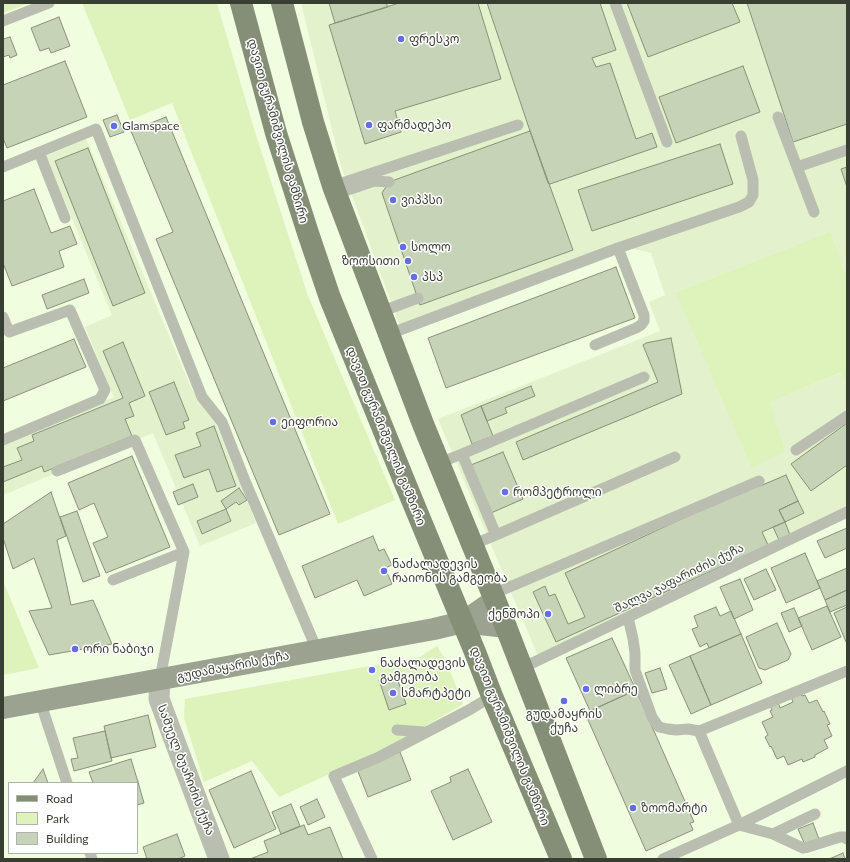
<!DOCTYPE html>
<html>
<head>
<meta charset="utf-8">
<style>
	body { margin:0 }
	#map { position:relative; width:850px; height:862px; overflow:hidden; background:#f0fdde; font-family:Lato,sans-serif }
	canvas { display:block }
	.frame { position:absolute; inset:0; border:4px solid #393e32; pointer-events:none }
	.legend { position:absolute; left:8px; top:782px; width:130px; height:72px; box-sizing:border-box; background:#fff; border:1px solid #b0b2ad; margin:0; padding:5px 7px; list-style:none; font-size:12px; color:#393e32 }
	.legend li { display:flex; align-items:center; gap:8px; height:20px }
	.legend b { width:20px; border:1px solid #b0b2ad }
</style>
</head>
<body>
<div id="map">
<canvas width="850" height="862"></canvas>
<div class="frame"></div>
<ul class="legend">
<li><b style="height:5px;background:#858f77"></b>Road</li>
<li><b style="height:11px;background:#ddf3bb"></b>Park</li>
<li><b style="height:11px;background:#c7d3b6"></b>Building</li>
</ul>
</div>
<script>
const context = document.querySelector('canvas').getContext('2d');
context.lineJoin = 'round';
function fillPath(path, color) { context.fillStyle = color; context.fill(path, 'evenodd'); }
const poly = rows => new Path2D(rows.map(r => 'M' + r).join(''));
function trace(path, color, width, dash) { context.strokeStyle = color; context.lineWidth = width; context.lineCap = dash ? 'butt' : 'round'; context.setLineDash(dash || []); context.stroke(path); }
function write(font, color, halo, rows, align = 'center') {
  context.font = font + ' Lato,"Noto Sans Georgian",sans-serif'; context.lineWidth = 3; context.setLineDash([]); context.textBaseline = 'middle'; context.strokeStyle = halo; context.fillStyle = color; for (const [text, x, y, turn = 0] of rows) {
    context.save(); context.translate(x, y); context.rotate((+turn || 0) * Math.PI / 180); context.textAlign = isNaN(turn) ? turn : align; if (halo) context.strokeText(text, 0, 0); context.fillText(text, 0, 0); context.restore();
  }
}
fillPath(poly([
	[301,3,847,3,847,279,831,231,676,292,785,451,769,402,843,372,845,382,847,382,847,516,659,609,541,663,438,419,660,331,649,302,665,295,651,253,631,248,403,334,341,166],
	[86,139,192,390,216,423,256,523,200,546,153,433,3,495,3,444,114,397,85,327,112,315,46,156]
]), '#e3f1cc');
fillPath(poly([
	[3,3,29,3,3,13],
	[82,3,217,3,255,132,308,296,395,500,338,524,172,103,130,120],
	[831,231,847,279,847,382,845,382,842,372,770,402,785,451,752,468,676,292],
	[3,581,39,668,3,675],
	[437,646,446,661,463,704,395,744,279,797,252,761,204,782,184,718,185,699,420,657]
]), '#ddf3bb');
const building = poly([
	[329,3,386,3,388,7,335,23,329,3],
	[399,3,478,3,501,79,395,111,401,132,365,144,329,25,399,3],
	[487,3,600,3,616,50,592,58,596,67,610,63,636,139,652,133,657,147,550,184,548,183,530,131,487,3],
	[627,3,732,3,740,22,648,57,627,3],
	[747,3,847,3,847,124,793,142,747,3],
	[59,17,70,46,51,53,49,48,40,51,31,28,59,17],
	[10,37,17,55,10,58,9,55,3,57,3,39,10,37],
	[65,61,87,117,7,148,3,138,3,85,65,61],
	[743,66,760,112,676,143,659,97,743,66],
	[117,115,124,132,110,137,103,120,117,115],
	[166,117,330,514,279,535,156,239,173,232,131,131,166,117],
	[530,131,573,250,420,305,382,193,389,182,530,131],
	[720,144,733,184,592,231,578,190,720,144],
	[88,148,145,293,113,306,55,161,88,148],
	[847,167,847,187,841,169,847,167],
	[34,189,51,233,70,226,77,244,59,251,64,267,12,286,3,263,3,201,34,189],
	[616,267,635,318,446,388,428,338,616,267],
	[84,279,89,293,47,309,42,295,84,279],
	[671,338,682,394,523,460,516,442,658,382,643,345,646,343,671,338],
	[74,339,86,367,3,401,3,368,74,339],
	[123,342,145,396,129,403,134,416,125,419,132,436,44,472,42,466,3,482,3,467,22,460,17,448,34,441,32,435,123,398,103,351,123,342],
	[174,382,189,420,183,422,185,428,166,435,149,392,174,382],
	[531,386,535,396,505,408,507,413,487,421,481,406,531,386],
	[481,406,493,436,472,444,461,415,481,406],
	[847,423,847,465,811,491,791,464,847,423],
	[214,426,236,486,217,492,209,469,184,478,175,455,201,446,196,433,214,426],
	[503,452,523,499,491,513,471,465,503,452],
	[132,456,170,547,106,573,93,543,108,537,94,503,79,510,68,483,132,456],
	[786,475,798,501,779,510,785,522,762,532,768,545,556,642,533,592,545,586,549,596,555,594,568,624,585,617,565,573,759,483,760,486,786,475],
	[193,484,198,497,178,505,173,492,193,484],
	[239,488,247,500,239,505,236,502,226,509,221,501,239,488],
	[51,492,66,536,57,540,71,605,93,600,112,644,49,655,29,611,52,608,34,558,13,569,3,538,3,524,51,492],
	[798,501,804,513,785,522,779,510,798,501],
	[226,509,231,521,202,534,197,521,226,509],
	[77,511,100,576,83,582,60,517,77,511],
	[785,522,790,535,779,540,773,527,785,522],
	[847,528,847,548,825,558,817,541,847,528],
	[373,536,379,551,384,549,392,565,385,568,392,584,364,596,357,580,315,598,302,566,373,536],
	[805,553,820,588,786,603,771,568,805,553],
	[847,568,847,590,825,600,817,581,847,568],
	[766,569,776,590,754,600,744,579,766,569],
	[740,579,753,610,734,619,720,587,740,579],
	[847,590,847,605,830,612,825,600,847,590],
	[827,606,841,637,812,650,798,618,827,606],
	[716,607,720,616,731,611,741,634,709,648,707,643,700,647,692,629,698,627,694,616,716,607],
	[847,607,847,642,846,642,834,613,847,607],
	[794,608,802,626,789,632,781,613,794,608],
	[777,623,791,654,788,660,765,670,759,668,746,637,777,623],
	[741,634,762,683,711,705,690,656,741,634],
	[612,638,636,690,590,711,566,658,612,638],
	[690,656,711,705,691,714,669,665,690,656],
	[660,668,667,689,652,693,645,673,660,668],
	[396,675,406,704,389,710,379,680,396,675],
	[636,690,694,822,690,823,693,830,646,851,585,713,636,690],
	[800,693,802,696,805,695,809,703,817,700,823,712,824,711,830,724,827,725,832,736,824,740,828,748,815,755,815,757,803,762,802,759,788,765,784,756,777,759,771,746,770,747,765,737,768,735,762,722,773,717,770,711,772,710,770,706,778,702,780,708,793,702,791,697,800,693],
	[148,715,156,747,111,758,104,726,148,715],
	[105,731,112,761,74,771,71,759,78,758,73,738,105,731],
	[400,752,411,780,368,797,357,769,400,752],
	[131,759,138,782,135,783,93,783,89,772,131,759],
	[43,769,48,783,33,783,43,769],
	[468,769,492,822,453,840,431,791,451,782,450,777,468,769],
	[251,771,276,829,234,848,209,790,251,771],
	[138,782,144,803,137,805,137,783,135,783,138,782],
	[317,799,325,817,308,825,300,807,317,799],
	[291,804,300,826,281,834,272,812,291,804],
	[813,823,819,839,805,845,798,829,813,823],
	[304,825,308,835,330,827,343,859,250,859,268,852,264,841,304,825],
	[177,834,185,856,178,859,147,859,143,847,177,834],
	[843,853,845,859,829,859,843,853]
]);
fillPath(building, '#c7d3b6');
trace(building, '#879276', 1);
trace(poly([
	[615,3,667,142],
	[3,21,49,3],
	[778,117,797,167],
	[39,152,65,218],
	[3,167,96,129,202,397,222,422,245,481,317,650],
	[333,186,518,125],
	[336,194,374,181,389,182],
	[814,212,797,167,847,150],
	[380,312,418,298],
	[3,317,9,332,70,310,105,390,100,399,3,440],
	[389,334,618,248,739,207,749,202,753,195,753,180,741,136],
	[595,345,636,328,641,325,644,321,644,315,618,248],
	[796,450,847,416],
	[462,454,496,535,472,545],
	[439,463,462,454,644,377],
	[57,471,135,440,184,552,160,679],
	[496,535,675,457],
	[113,580,184,552],
	[493,594,759,481],
	[628,617,633,639,635,653,635,670,652,717,656,723,659,727,668,729,676,730,688,729,699,731],
	[522,668,847,512],
	[40,701,67,783],
	[397,730,424,732],
	[699,731,739,825,773,834,803,848,808,847,840,837,845,837,847,839],
	[699,731,847,671],
	[773,834,815,814],
	[90,853,92,859],
	[372,859,334,776,379,757,469,710,492,696],
	[663,859,739,825,847,771]
]), '#b9beb1', 11);
trace(poly([
	[160,679,159,699,219,859]
]), '#b9beb1', 21);
trace(poly([
	[463,622,495,600],
	[3,708,434,629,463,622,506,627]
]), '#9ba390', 22);
trace(poly([
	[241,3,276,133,308,233,330,298,405,483,475,652,492,696,561,859],
	[282,3,313,122,333,186,423,424,506,627,596,859]
]), '#858f77', 22);
for (const [x, y, r, color] of [
	[401,39,4,"#636ee6"],
	[369,125,4,"#636ee6"],
	[114,126,4,"#636ee6"],
	[393,200,4,"#636ee6"],
	[403,247,4,"#636ee6"],
	[408,261,4,"#636ee6"],
	[414,277,4,"#636ee6"],
	[273,422,4,"#636ee6"],
	[505,492,4,"#636ee6"],
	[384,571,4,"#636ee6"],
	[548,614,4,"#636ee6"],
	[75,649,4,"#636ee6"],
	[372,670,4,"#636ee6"],
	[586,689,4,"#636ee6"],
	[393,693,4,"#636ee6"],
	[564,701,4,"#636ee6"],
	[633,808,4,"#636ee6"]
]) { const dot = new Path2D(); dot.arc(x, y, r, 0, 2 * Math.PI); context.fillStyle = color; context.fill(dot); trace(dot, '#fff', 1.5); }
write('12px', '#393e32', '#fff', [
	["ფრესკო",409,39],
	["ფარმადეპო",377,125],
	["Glamspace",122,126],
	["ვიპპსი",401,200],
	["სოლო",411,247],
	["ზოოსითი",400,261,"right"],
	["პსპ",422,277],
	["ეიფორია",281,422],
	["რომპეტროლი",513,492],
	["ნაძალადევის",392,564],
	["რაიონის გამგეობა",392,578],
	["ქენშოპი",540,614,"right"],
	["ორი ნაბიჯი",83,649],
	["ნაძალადევის",380,663],
	["გამგეობა",380,677],
	["ლიბრე",594,689],
	["სმარტპეტი",401,693],
	["გუდამაყრის",564,714,"center"],
	["ქუჩა",564,728,"center"],
	["ზოომარტი",641,808]
], 'left');
write('12px', '#393e32', '#fff', [
	["დავით გურამიშვილის გამზირი",278,131,74],
	["დავით გურამიშვილის გამზირი",386,436,68],
	["შალვა ჯაფარიძის ქუჩა",679,578,-26],
	["გუდამაყარის ქუჩა",233,666,-11],
	["დავით გურამიშვილის გამზირი",510,736,68],
	["სამუელ ბუაჩიძის ქუჩა",186,770,69]
]);
</script>
</body>
</html>
